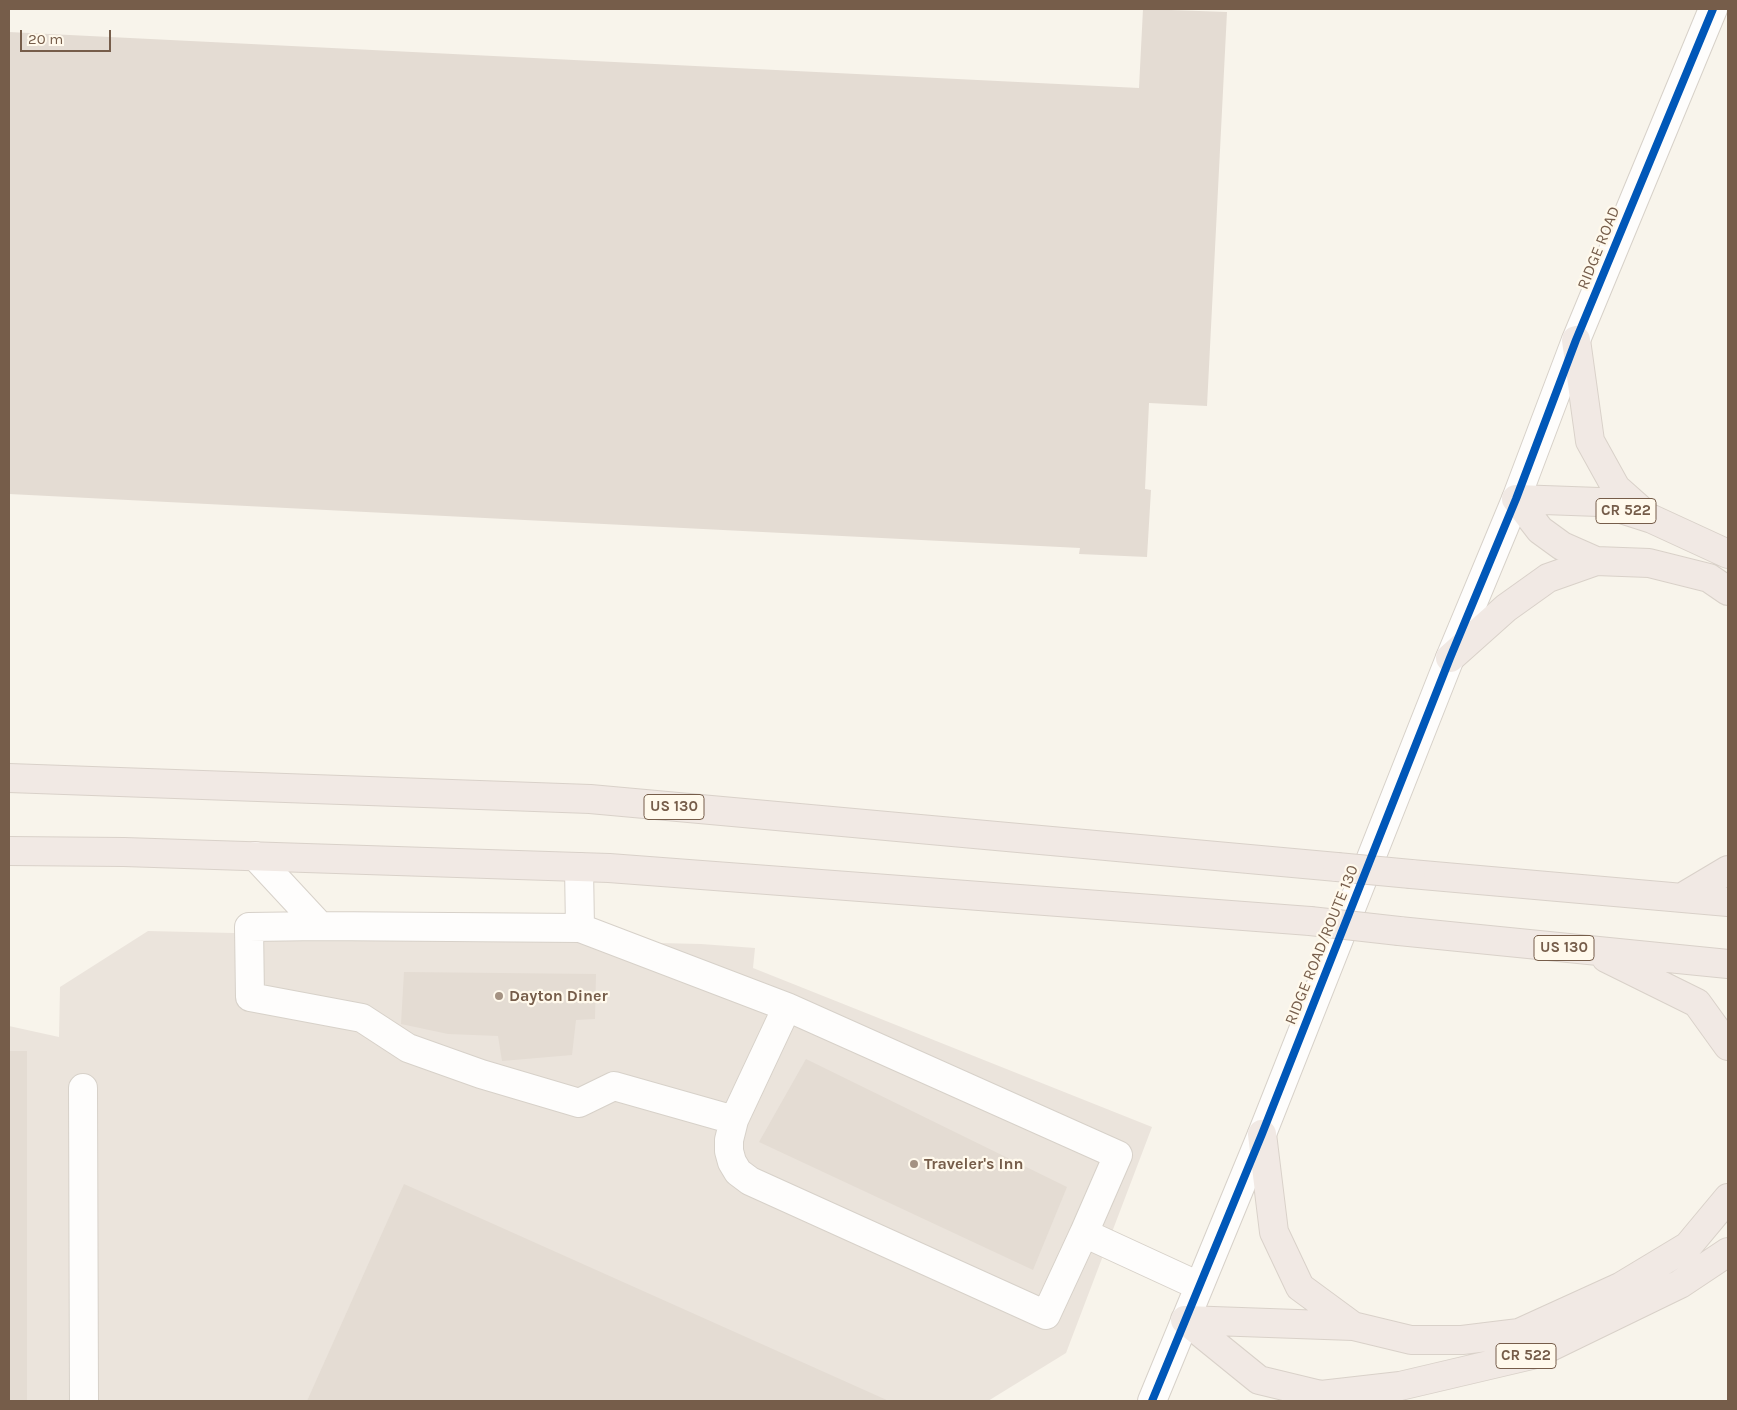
<!DOCTYPE html>
<html>
<head>
<meta charset="utf-8">
<style>
	body { margin:0 }
	#map { position:relative; width:1737px; height:1410px; overflow:hidden; background:#f8f4eb; font-family:Karla,sans-serif }
	canvas { display:block }
	.frame { position:absolute; inset:0; border:10px solid #765d4a; pointer-events:none }
	.scale { position:absolute; left:20px; top:30px; width:91px; height:22px; box-sizing:border-box; border:2px solid #765d4a; border-top:0; padding-left:6px; font-size:15px; line-height:18px; white-space:nowrap; color:#765d4a; -webkit-text-stroke:4px #fff9ec; paint-order:stroke }
</style>
</head>
<body>
<div id="map">
<canvas width="1737" height="1410"></canvas>
<div class="frame"></div>
<div class="scale">20 m</div>
</div>
<script>
const context = document.querySelector('canvas').getContext('2d');
context.lineJoin = 'round';
function fillPath(path, color) { context.fillStyle = color; context.fill(path, 'evenodd'); }
const poly = rows => new Path2D(rows.map(r => 'M' + r).join(''));
function trace(path, color, width, dash) { context.strokeStyle = color; context.lineWidth = width; context.lineCap = dash ? 'butt' : 'round'; context.setLineDash(dash || []); context.stroke(path); }
function write(font, color, halo, rows, align = 'center') {
  context.font = font + ' Karla,sans-serif'; context.lineWidth = 4.5; context.setLineDash([]); context.textBaseline = 'middle'; context.strokeStyle = halo; context.fillStyle = color; for (const [text, x, y, turn = 0] of rows) {
    context.save(); context.translate(x, y); context.rotate((+turn || 0) * Math.PI / 180); context.textAlign = isNaN(turn) ? turn : align; if (halo) context.strokeText(text, 0, 0); context.fillText(text, 0, 0); context.restore();
  }
}
fillPath(poly([
	[148,931,701,944,755,948,753,968,1152,1127,1066,1353,988,1401,9,1401,9,1026,59,1037,60,987]
]), '#ebe4dc');
fillPath(poly([
	[1143,9,1227,12,1207,406,1149,403,1145,489,1151,490,1147,557,1079,554,1080,548,9,494,9,32,1139,88],
	[404,972,596,974,595,1019,576,1020,572,1055,502,1061,498,1036,448,1034,401,1024],
	[9,1051,27,1051,27,1401,9,1401],
	[806,1059,1067,1187,1033,1270,759,1142],
	[404,1184,889,1401,307,1401]
]), '#e4dcd3');
const minor = poly([
	[255,856,320,926,580,928,787,1007],
	[579,867,580,928],
	[320,926,249,927,250,997,362,1018,408,1048,481,1074,579,1103,614,1086,734,1120],
	[83,1088,84,1401],
	[1084,1233,1118,1155,787,1007,734,1120,729,1140,729,1151,732,1162,738,1172,750,1181,1046,1315,1084,1233,1199,1286],
	[1152,1401,1262,1134,1450,658,1516,499,1576,340,1713,9]
]);
const highway = poly([
	[1576,340,1590,441,1616,488,1643,512],
	[1516,499,1540,530,1562,546,1596,561,1649,563,1709,578,1728,591],
	[1516,499,1599,502,1652,519,1728,554],
	[1450,658,1506,608,1548,578,1596,561],
	[9,778,590,799,1337,867],
	[9,851,124,852,609,868,1310,921],
	[1411,874,1728,902],
	[1681,898,1728,870],
	[1399,931,1728,964],
	[1606,958,1697,1003,1728,1046],
	[1262,1134,1274,1232,1300,1287,1353,1326],
	[1185,1320,1353,1326,1411,1340,1462,1340,1519,1333,1620,1287,1688,1246,1728,1198],
	[1185,1320,1259,1380,1321,1395],
	[1303,1401,1321,1395,1400,1386,1536,1354,1680,1284,1728,1252]
]);
trace(minor, '#d7d1c9', 30);
trace(highway, '#d9d1c9', 30);
trace(minor, '#fefdfc', 28);
trace(highway, '#f1e9e4', 28);
const highwayBridge = poly([
	[1337,867,1411,874],
	[1310,921,1399,931]
]);
trace(highwayBridge, '#d9d1c9', 30, []);
trace(highwayBridge, '#f1e9e4', 28);
trace(poly([
	[1152,1401,1262,1134,1450,658,1516,499,1576,340,1713,9]
]), '#0057b8', 8);
for (const [x, y, r, color] of [
	[499,996,5,"#a49282"],
	[914,1164,5,"#a49282"]
]) { const dot = new Path2D(); dot.arc(x, y, r, 0, 2 * Math.PI); context.fillStyle = color; context.fill(dot); trace(dot, '#fff9ec', 2); }
for (const [x, y, w] of [
	[1626,511,60],
	[674,807,60],
	[1564,948,60],
	[1526,1356,60]
]) { const box = new Path2D(); box.roundRect(x - w / 2, y - 12.5, w, 25, 4); context.fillStyle = '#fff9ec'; context.fill(box); trace(box, '#765d4a', 1); }
write('bold 15px', '#765d4a', null, [
	["CR 522",1626,511],
	["US 130",674,807],
	["US 130",1564,948],
	["CR 522",1526,1356]
]);
write('16px', '#765d4a', '#fff9ec', [
	["RIDGE ROAD",1599,248,-68],
	["RIDGE ROAD/ROUTE 130",1322,945,-68]
]);
write('bold 16px', '#765d4a', '#fff9ec', [
	["Dayton Diner",509,996],
	["Traveler's Inn",924,1164]
], 'left');
</script>
</body>
</html>
